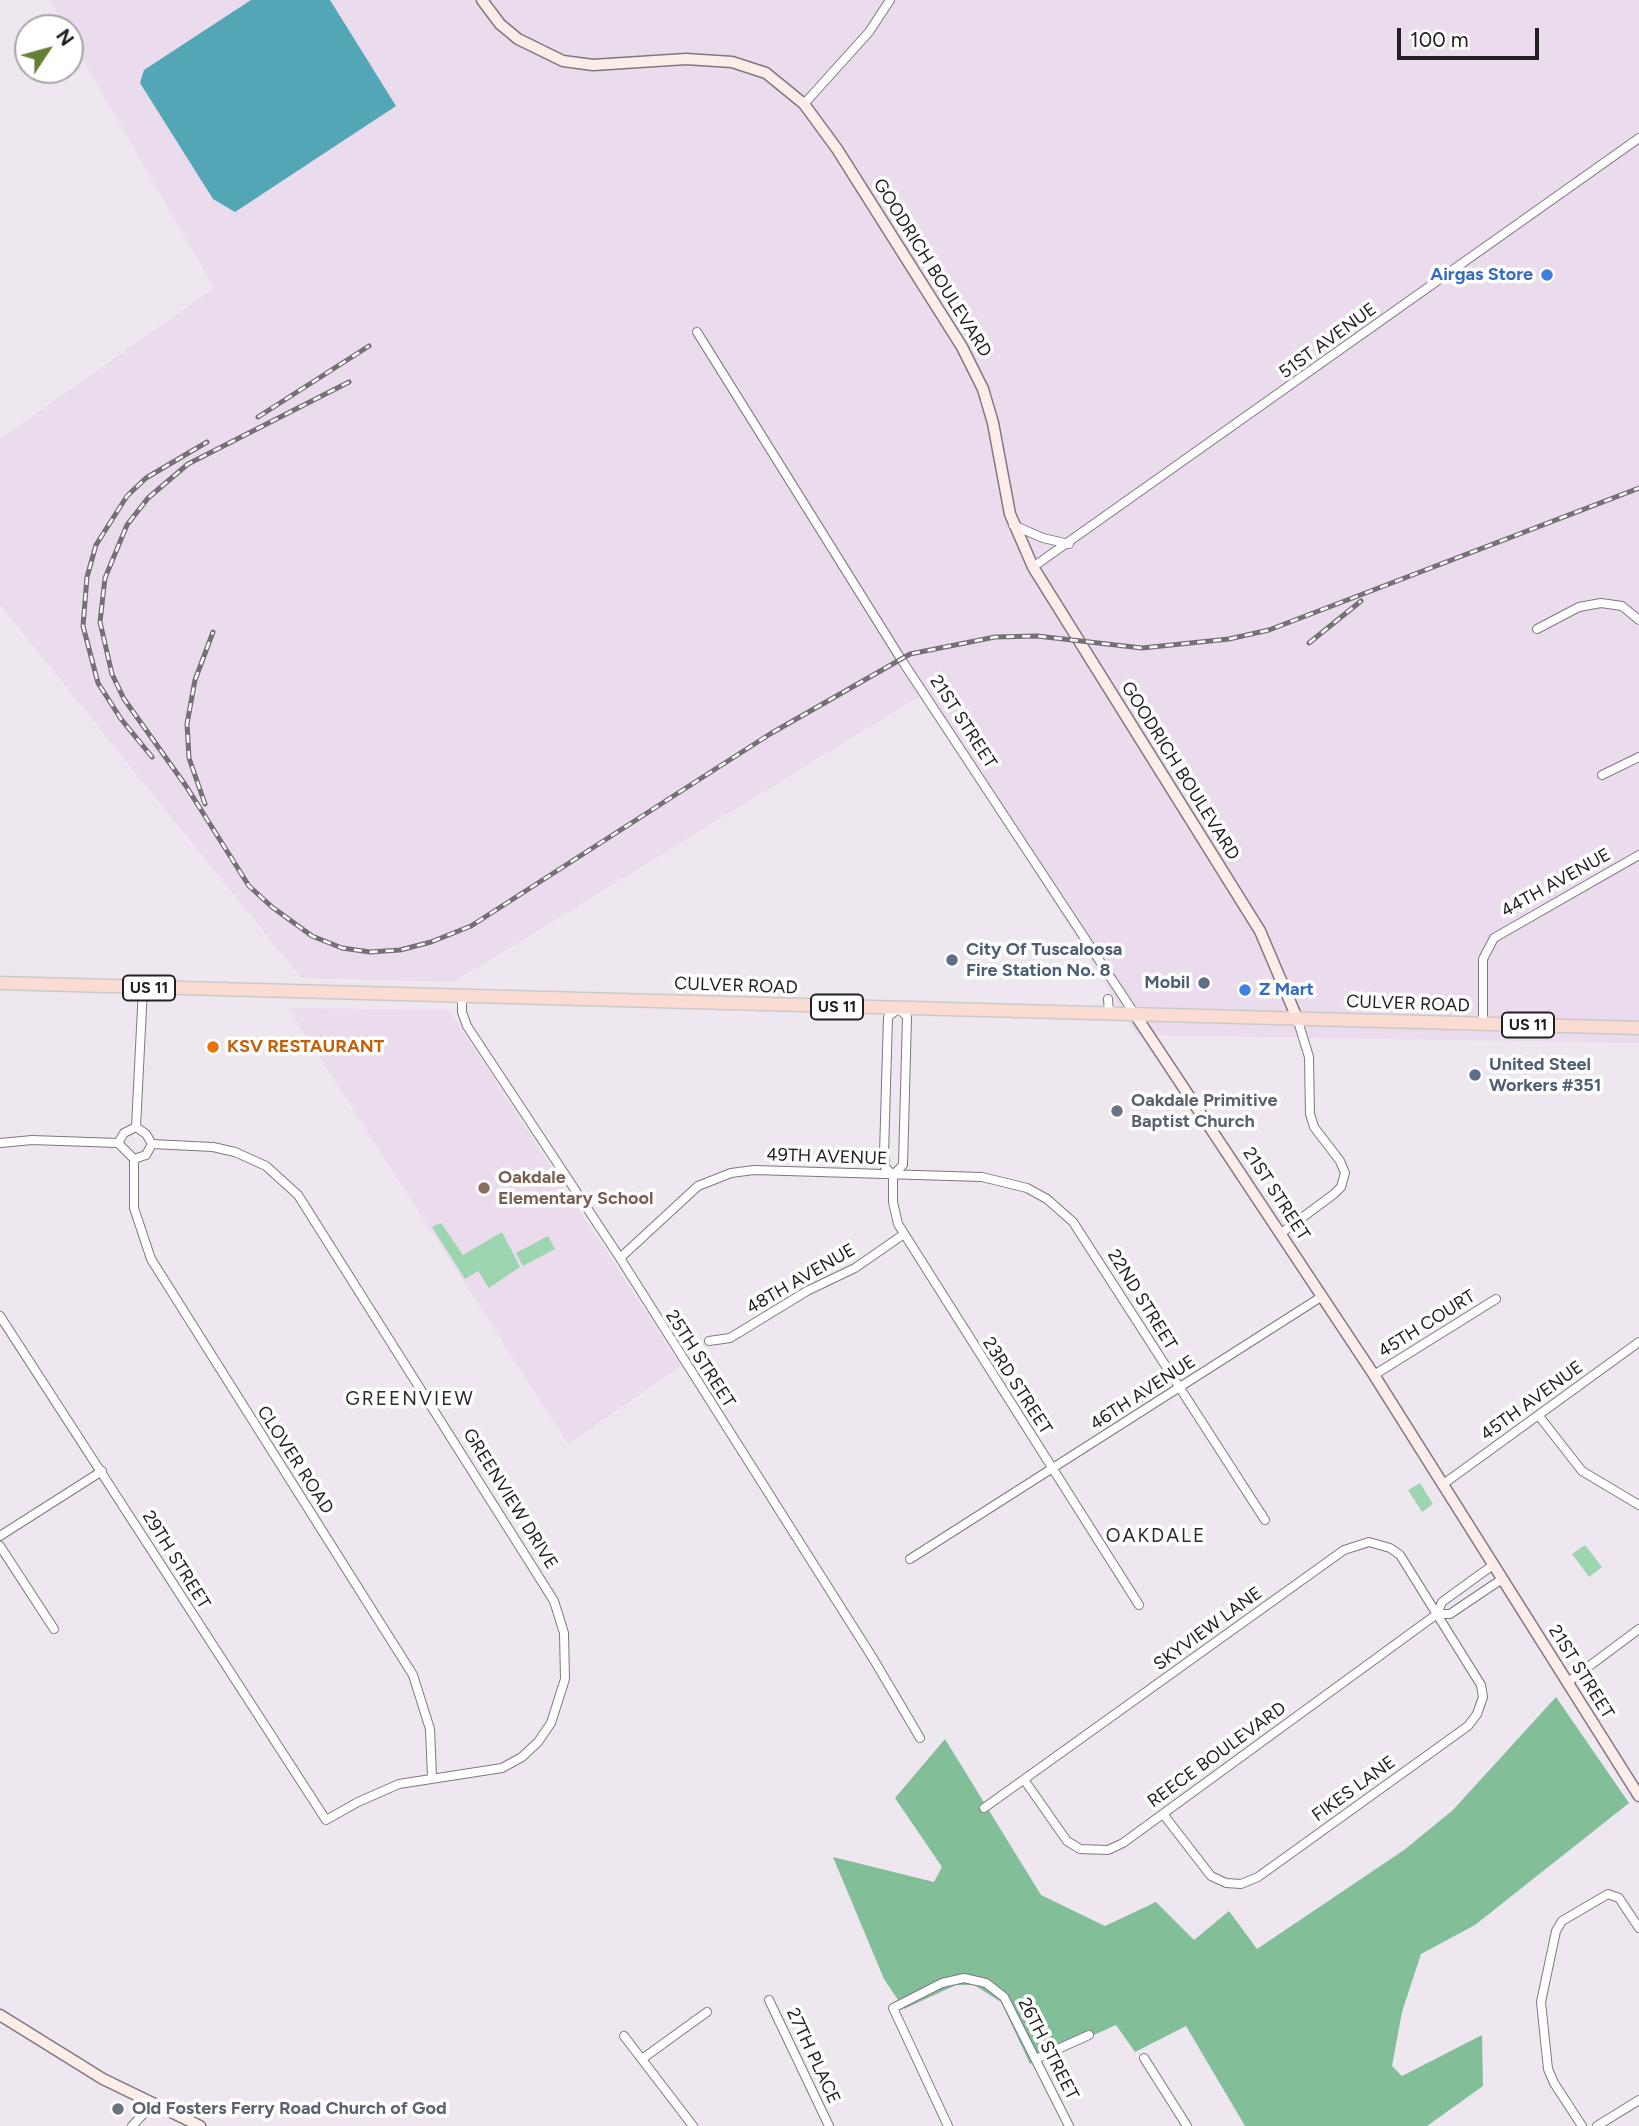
<!DOCTYPE html>
<html>
<head>
<meta charset="utf-8">
<style>
	body { margin:0 }
	#map { position:relative; width:1639px; height:2126px; overflow:hidden; background:#efe7f0; font-family:Figtree,sans-serif }
	canvas { display:block }
	.north { position:absolute; left:14px; top:14px; width:70px; height:70px; box-sizing:border-box; background:#fff; border:2px solid #a7a6a7; border-radius:50%; rotate:54deg; font-size:19px; font-weight:700; line-height:28px; text-align:center; color:#232023 }
	.north::after { content:''; display:block; margin:auto; width:24px; height:32px; background:#677f32; clip-path:polygon(50% 0,100% 100%,50% 72%,0 100%) }
	.scale { position:absolute; left:1397px; top:28px; width:142px; height:32px; box-sizing:border-box; border:4px solid #232023; border-top:0; padding-left:9px; font-size:21px; line-height:24px; white-space:nowrap; color:#232023; -webkit-text-stroke:5px #fff; paint-order:stroke }
</style>
</head>
<body>
<div id="map">
<canvas width="1639" height="2126"></canvas>
<div class="north">N</div>
<div class="scale">100 m</div>
</div>
<script>
const context = document.querySelector('canvas').getContext('2d');
context.lineJoin = 'round';
function fillPath(path, color) { context.fillStyle = color; context.fill(path, 'evenodd'); }
const poly = rows => new Path2D(rows.map(r => 'M' + r).join(''));
function trace(path, color, width, dash) { context.strokeStyle = color; context.lineWidth = width; context.lineCap = dash ? 'butt' : 'round'; context.setLineDash(dash || []); context.stroke(path); }
function write(font, color, halo, rows, align = 'center') {
  context.font = font + ' Figtree,sans-serif'; context.lineWidth = 7; context.setLineDash([]); context.textBaseline = 'middle'; context.strokeStyle = halo; context.fillStyle = color; for (const [text, x, y, turn = 0] of rows) {
    context.save(); context.translate(x, y); context.rotate((+turn || 0) * Math.PI / 180); context.textAlign = isNaN(turn) ? turn : align; if (halo) context.strokeText(text, 0, 0); context.fillText(text, 0, 0); context.restore();
  }
}
fillPath(poly([
	[49,0,1639,0,1639,1043,1137,1035,923,694,454,982,301,978,0,605,0,439,214,288,70,37,70,28,65,28],
	[288,1008,449,1010,681,1366,568,1444]
]), '#eadcec');
fillPath(poly([
	[441,1223,463,1255,502,1232,520,1267,489,1288,478,1271,465,1279,432,1227],
	[548,1236,555,1249,523,1266,516,1253],
	[1420,1483,1433,1504,1422,1512,1408,1490],
	[1585,1545,1602,1567,1589,1577,1572,1554]
]), '#9dd5b0');
fillPath(poly([
	[1556,1697,1629,1803,1475,1925,1421,1954,1402,2012,1392,2066,1402,2076,1482,2035,1483,2086,1427,2126,1245,2126,1186,2026,1135,2052,1116,2025,1030,2064,1001,2002,974,1985,956,1985,904,2009,884,1979,833,1857,934,1882,942,1867,895,1798,945,1739,1041,1895,1105,1926,1156,1902,1194,1940,1229,1911,1257,1949,1404,1850,1453,1810]
]), '#82be97');
fillPath(poly([
	[251,0,330,0,396,106,235,212,213,199,140,83,144,70]
]), '#53a6b5');
const street = poly([
	[804,104,869,32,890,0],
	[697,332,901,659,1134,1013],
	[1013,525,1043,538,1069,544],
	[1033,567,1639,138],
	[1537,629,1579,607,1601,603,1622,606,1639,620],
	[1602,775,1639,757],
	[462,995,462,1012,467,1026,620,1258,874,1660,920,1738],
	[1108,999,1109,1013],
	[1483,1024,1483,959,1494,938,1639,855],
	[136,1127,143,988],
	[136,1127,146,1134,152,1144,146,1155,134,1159,118,1143,124,1133,136,1127],
	[0,1143,32,1140,118,1143],
	[134,1159,134,1208,151,1259,413,1675,430,1729,432,1777],
	[893,1175,885,1167,884,1154,888,1017,899,1008,907,1017,903,1165,893,1175,893,1202,898,1224,1139,1605],
	[1280,1234,1334,1194,1341,1187,1345,1173,1340,1161,1314,1127,1310,1114,1309,1057,1297,1018],
	[620,1258,698,1186,731,1173,754,1170,982,1177,1027,1188,1047,1199,1073,1222,1265,1520],
	[0,1316,326,1820,358,1802,399,1784,502,1768,522,1757,538,1742,551,1723,565,1679,564,1633,554,1601,298,1195,266,1166,235,1152,213,1147,152,1144],
	[709,1341,730,1338,807,1291,855,1268,904,1234],
	[1374,1375,1496,1299],
	[1539,1416,1582,1471,1639,1505],
	[1442,1485,1639,1342],
	[0,1536,102,1471],
	[0,1546,54,1629],
	[910,1559,1321,1297],
	[1437,1614,1450,1614,1502,1579],
	[1568,1682,1639,1629],
	[1025,1781,1067,1841,1080,1849,1108,1850,1123,1843,1437,1614,1442,1602,1493,1565],
	[984,1808,1344,1550,1369,1542,1390,1548,1400,1555,1481,1685,1483,1697,1477,1714,1468,1726,1258,1877,1241,1884,1226,1883,1211,1876,1163,1814],
	[769,2000,829,2126],
	[624,2036,693,2126],
	[1038,2058,1089,2035],
	[1144,2058,1187,2126],
	[642,2059,707,2012],
	[132,2126,152,2105],
	[948,2126,893,2008,942,1983,964,1978,986,1983,1004,1997,1069,2126],
	[1582,2126,1554,2083,1548,2069,1541,2002,1556,1931,1562,1921,1608,1894,1619,1898,1639,1928],
	[1597,2126,1639,2100]
]);
const secondary = poly([
	[482,0,500,24,518,39,563,61,593,65,686,59,732,62,766,73,804,104,837,149,962,347,983,389,993,423,1010,514,1033,567,1260,931,1297,1018],
	[1134,1013,1374,1375,1639,1796],
	[0,2015,103,2079,200,2126]
]);
const primary = poly([
	[0,983,1639,1028]
]);
trace(street, '#7f7780', 10);
trace(secondary, '#7f7780', 13);
trace(primary, '#cac9ca', 15);
trace(street, '#fff', 8);
trace(secondary, '#fdede9', 10);
trace(primary, '#fbdcd3', 12);
const rail = poly([
	[349,382,188,464,148,498,127,525,105,578,100,622,112,674,124,699,186,786,249,886,272,907,312,936,342,948,370,952,400,950,431,942,471,926,770,734,910,654,995,637,1037,636,1142,648,1229,639,1269,630,1639,488],
	[258,417,369,346],
	[1309,643,1361,601],
	[152,757,121,719,98,683,83,626,87,577,96,545,127,496,146,478,207,442],
	[205,804,189,758,187,724,195,680,213,632]
]);
trace(rail, '#757076', 5);
trace(rail, '#fff', 2.5, [8]);
for (const [x, y, r, color] of [
	[1547,275,7,"#3f7fe0"],
	[952,960,7,"#5c6f8a"],
	[1204,983,7,"#5c6f8a"],
	[1245,990,7,"#3f7fe0"],
	[213,1047,7,"#e8710a"],
	[1475,1075,7,"#5c6f8a"],
	[1117,1111,7,"#6b7280"],
	[484,1188,7,"#8d6e63"],
	[118,2109,7,"#6b7280"]
]) { const dot = new Path2D(); dot.arc(x, y, r, 0, 2 * Math.PI); context.fillStyle = color; context.fill(dot); trace(dot, '#fff', 2.5); }
for (const [x, y, w] of [
	[149,988,52],
	[837,1007,52],
	[1528,1025,52]
]) { const box = new Path2D(); box.roundRect(x - w / 2, y - 12.5, w, 25, 5); context.fillStyle = '#fff'; context.fill(box); trace(box, '#232023', 2); }
write('bold 16px', '#232023', null, [
	["US 11",149,988],
	["US 11",837,1007],
	["US 11",1528,1025]
]);
write('18px', '#232023', '#fff', [
	["GOODRICH BOULEVARD",932,268,58],
	["51ST AVENUE",1328,341,-36],
	["21ST STREET",963,722,57],
	["GOODRICH BOULEVARD",1180,771,58],
	["44TH AVENUE",1556,883,-29],
	["CULVER ROAD",736,986,2],
	["CULVER ROAD",1408,1004,2],
	["49TH AVENUE",827,1157,2],
	["21ST STREET",1276,1194,57],
	["48TH AVENUE",801,1279,-30],
	["22ND STREET",1142,1300,58],
	["45TH COURT",1427,1324,-32],
	["25TH STREET",700,1359,57],
	["23RD STREET",1017,1386,57],
	["46TH AVENUE",1143,1393,-33],
	["45TH AVENUE",1532,1401,-36],
	["CLOVER ROAD",295,1460,57],
	["GREENVIEW DRIVE",510,1499,58],
	["29TH STREET",176,1560,58],
	["SKYVIEW LANE",1208,1629,-36],
	["21ST STREET",1581,1672,58],
	["REECE BOULEVARD",1217,1755,-36],
	["FIKES LANE",1354,1789,-36],
	["26TH STREET",1048,2049,63],
	["27TH PLACE",813,2056,65]
]);
write('bold 18px', '#366cbe', '#fff', [
	["Airgas Store",1533,275],
	["Z Mart",1259,990,"left"]
], 'right');
write('bold 18px', '#4e5e75', '#fff', [
	["City Of Tuscaloosa",966,950],
	["Fire Station No. 8",966,971],
	["Mobil",1190,983,"right"],
	["United Steel",1489,1065],
	["Workers #351",1489,1086]
], 'left');
write('bold 18px', '#c56008', '#fff', [
	["KSV RESTAURANT",227,1047]
], 'left');
write('bold 18px', '#5b616d', '#fff', [
	["Oakdale Primitive",1131,1101],
	["Baptist Church",1131,1122],
	["Old Fosters Ferry Road Church of God",132,2109]
], 'left');
write('bold 18px', '#785e54', '#fff', [
	["Oakdale",498,1178],
	["Elementary School",498,1199]
], 'left');
context.letterSpacing = '2px';
write('19px', '#2d272e', '#fff', [
	["GREENVIEW",410,1399],
	["OAKDALE",1156,1536]
]);
context.letterSpacing = '0px';
</script>
</body>
</html>
